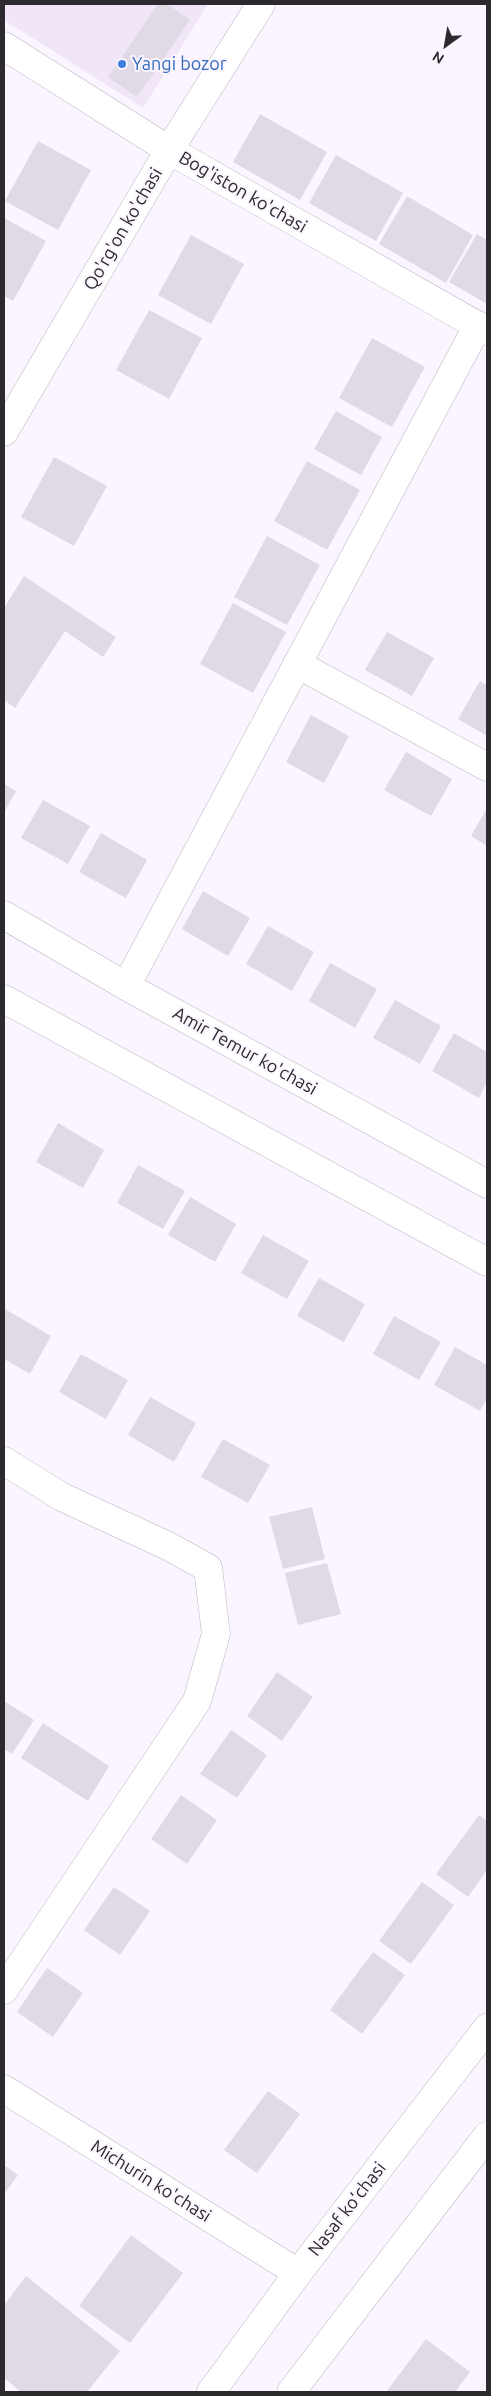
<!DOCTYPE html>
<html>
<head>
<meta charset="utf-8">
<style>
	body { margin:0 }
	#map { position:relative; width:491px; height:2396px; overflow:hidden; background:#faf5fe; font-family:Ubuntu,sans-serif }
	canvas { display:block }
	.frame { position:absolute; inset:0; border:5px solid #2c2a2e; pointer-events:none }
	.north { position:absolute; left:421px; top:20px; width:50px; height:50px; -webkit-text-stroke:4px #faf5fe; paint-order:stroke; rotate:212deg; font-size:14px; font-weight:700; line-height:20px; text-align:center; color:#2c2a2e }
	.north::after { content:''; display:block; margin:auto; width:18px; height:22px; background:#2c2a2e; clip-path:polygon(50% 0,100% 100%,50% 72%,0 100%) }
</style>
</head>
<body>
<div id="map">
<canvas width="491" height="2396"></canvas>
<div class="frame"></div>
<div class="north">N</div>
</div>
<script>
const context = document.querySelector('canvas').getContext('2d');
context.lineJoin = 'round';
function fillPath(path, color) { context.fillStyle = color; context.fill(path, 'evenodd'); }
const poly = rows => new Path2D(rows.map(r => 'M' + r).join(''));
function trace(path, color, width, dash) { context.strokeStyle = color; context.lineWidth = width; context.lineCap = dash ? 'butt' : 'round'; context.setLineDash(dash || []); context.stroke(path); }
function write(font, color, halo, rows, align = 'center') {
  context.font = font + ' Ubuntu,sans-serif'; context.lineWidth = 4; context.setLineDash([]); context.textBaseline = 'middle'; context.strokeStyle = halo; context.fillStyle = color; for (const [text, x, y, turn = 0] of rows) {
    context.save(); context.translate(x, y); context.rotate((+turn || 0) * Math.PI / 180); context.textAlign = isNaN(turn) ? turn : align; if (halo) context.strokeText(text, 0, 0); context.fillText(text, 0, 0); context.restore();
  }
}
fillPath(poly([
	[4,4,208,4,143,108,4,20]
]), '#f0e6f8');
fillPath(poly([
	[158,4,167,4,190,20,137,97,108,77],
	[260,114,327,152,300,200,233,162],
	[38,141,91,170,58,230,5,201],
	[336,155,403,193,376,241,309,203],
	[407,196,473,235,446,283,379,244],
	[4,218,46,241,13,301,4,296],
	[477,234,487,240,487,304,449,282],
	[191,235,244,264,211,324,158,295],
	[149,310,202,338,169,399,116,370],
	[372,338,425,367,392,427,339,398],
	[336,411,382,437,361,475,314,449],
	[54,457,107,486,74,546,21,517],
	[307,461,360,490,327,550,274,521],
	[267,536,320,565,287,625,234,597],
	[24,576,116,637,103,657,65,631,15,708,4,700,4,608],
	[233,603,286,632,253,693,200,664],
	[387,632,434,658,412,696,365,670],
	[480,681,487,685,487,736,458,719],
	[311,715,349,736,324,783,286,762],
	[406,752,452,779,431,816,384,790],
	[4,784,16,791,4,813],
	[43,800,90,826,68,864,21,838],
	[487,808,487,846,471,836],
	[101,833,147,860,126,898,79,872],
	[203,891,250,918,228,956,182,929],
	[268,926,314,952,292,991,246,964],
	[330,963,377,989,355,1028,309,1001],
	[395,1000,441,1026,420,1064,373,1038],
	[454,1033,487,1052,487,1082,479,1098,432,1071],
	[58,1123,104,1150,83,1188,36,1162],
	[138,1165,185,1191,163,1229,117,1203],
	[190,1197,236,1224,215,1262,168,1235],
	[263,1235,309,1261,287,1299,241,1273],
	[319,1278,365,1304,344,1342,297,1316],
	[5,1309,51,1336,30,1374,4,1359],
	[394,1316,441,1342,419,1380,373,1354],
	[455,1347,487,1365,487,1398,480,1411,434,1385],
	[81,1354,128,1380,106,1419,59,1392],
	[150,1397,196,1423,174,1462,128,1435],
	[223,1439,270,1465,248,1503,201,1477],
	[312,1507,325,1559,283,1569,269,1517],
	[327,1563,341,1614,298,1625,285,1573],
	[277,1672,313,1697,282,1741,247,1716],
	[4,1701,34,1720,12,1754,4,1749],
	[43,1723,109,1766,88,1801,21,1758],
	[231,1730,267,1755,237,1798,200,1774],
	[181,1795,217,1820,187,1864,151,1839],
	[479,1815,487,1821,487,1870,468,1897,436,1874],
	[422,1882,454,1905,411,1964,379,1941],
	[114,1887,150,1911,120,1955,84,1930],
	[373,1952,405,1975,362,2034,330,2010],
	[47,1968,83,1993,53,2037,17,2012],
	[268,2091,300,2114,257,2173,224,2150],
	[4,2165,18,2175,4,2194],
	[131,2235,183,2273,130,2343,79,2306],
	[26,2276,120,2351,87,2392,21,2392,4,2378,4,2305],
	[426,2339,470,2372,455,2392,386,2392]
]), '#e0dae5');
const minor = poly([
	[4,46,169,150,487,331],
	[4,432,169,150,261,4],
	[297,664,487,767],
	[126,986,478,325],
	[4,1461,62,1497,168,1546,208,1568,216,1634,197,1701,4,1990],
	[4,2089,298,2273]
]);
const secondary = poly([
	[4,915,126,986,487,1184],
	[4,999,487,1262],
	[211,2392,298,2273,487,2028],
	[291,2392,487,2136]
]);
trace(minor, '#bab4bf', 29);
trace(secondary, '#bab4bf', 29);
trace(minor, '#fff', 28);
trace(secondary, '#fff', 28);
for (const [x, y, r, color] of [
	[122,64,5,"#3f7fe0"]
]) { const dot = new Path2D(); dot.arc(x, y, r, 0, 2 * Math.PI); context.fillStyle = color; context.fill(dot); trace(dot, '#faf5fe', 2); }
write('18px', '#366cbe', '#faf5fe', [
	["Yangi bozor",132,64]
], 'left');
write('18px', '#2c2a2e', '#faf5fe', [
	["Bog'iston ko'chasi",243,192,30],
	["Qo'rg'on ko'chasi",123,229,-60],
	["Amir Temur ko'chasi",245,1051,29],
	["Michurin ko'chasi",151,2181,32],
	["Nasaf ko‘chasi",347,2209,-52]
]);
</script>
</body>
</html>
